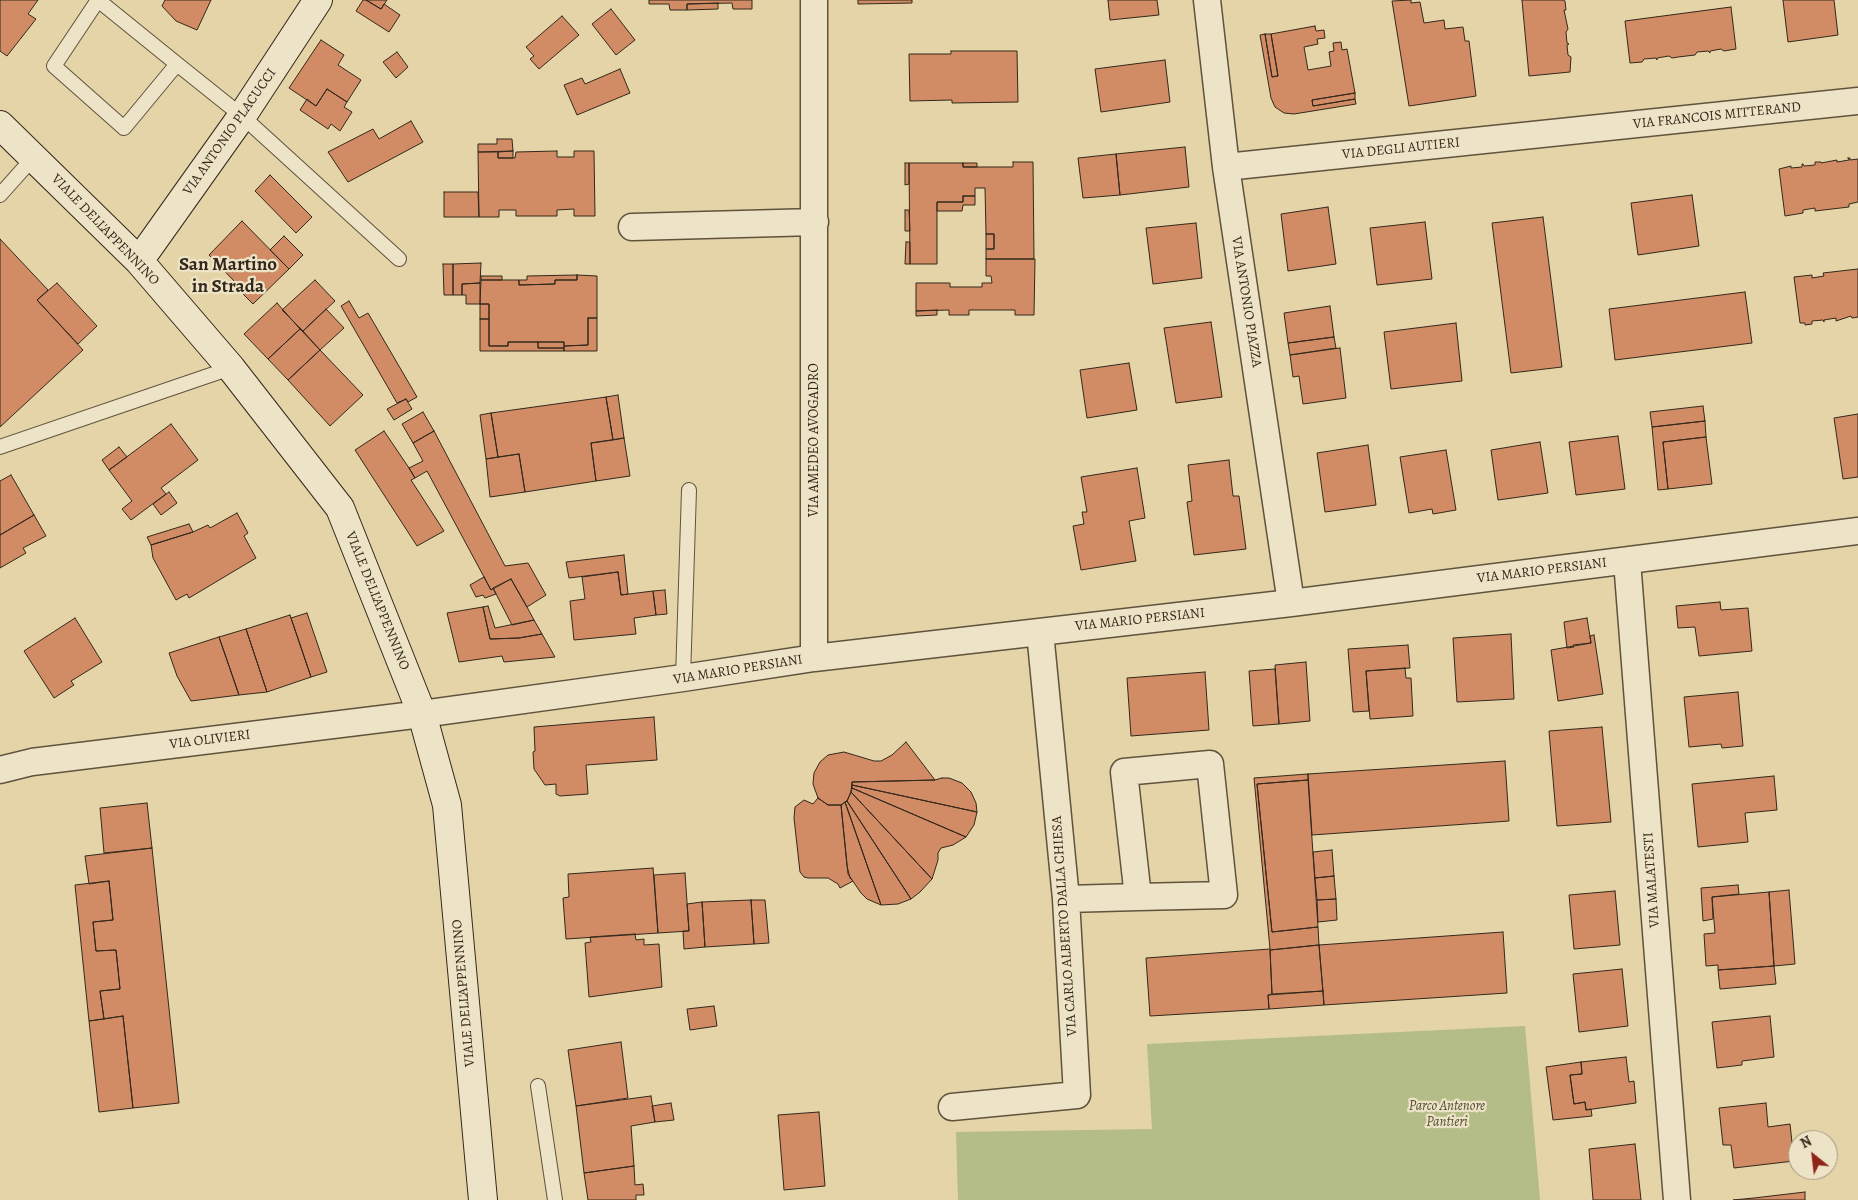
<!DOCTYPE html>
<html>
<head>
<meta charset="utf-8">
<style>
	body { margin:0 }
	#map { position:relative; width:1858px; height:1200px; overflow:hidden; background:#e4d4a7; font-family:Alegreya,serif }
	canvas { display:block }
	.north { position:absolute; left:1788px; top:1130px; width:50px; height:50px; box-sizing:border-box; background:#ede3c6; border:1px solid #a39882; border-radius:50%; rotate:331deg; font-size:14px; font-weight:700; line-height:20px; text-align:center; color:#33281b }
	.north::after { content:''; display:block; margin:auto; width:18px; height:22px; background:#8f2418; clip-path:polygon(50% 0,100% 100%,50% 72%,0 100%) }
</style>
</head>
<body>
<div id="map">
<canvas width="1858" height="1200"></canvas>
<div class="north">N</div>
</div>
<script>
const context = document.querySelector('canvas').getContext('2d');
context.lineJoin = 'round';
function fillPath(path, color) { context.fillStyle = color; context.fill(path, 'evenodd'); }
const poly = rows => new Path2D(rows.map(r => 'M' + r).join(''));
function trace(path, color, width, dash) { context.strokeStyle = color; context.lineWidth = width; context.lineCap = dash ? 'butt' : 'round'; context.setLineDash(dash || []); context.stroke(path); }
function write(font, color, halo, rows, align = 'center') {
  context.font = font + ' Alegreya,serif'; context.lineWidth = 4.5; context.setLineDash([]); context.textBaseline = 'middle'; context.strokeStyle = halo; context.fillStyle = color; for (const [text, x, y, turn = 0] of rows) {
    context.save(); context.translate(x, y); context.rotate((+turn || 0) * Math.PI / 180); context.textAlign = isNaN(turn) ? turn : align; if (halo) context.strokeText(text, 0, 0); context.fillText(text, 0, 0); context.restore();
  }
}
fillPath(poly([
	[1525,1026,1540,1200,958,1200,956,1132,1152,1129,1147,1044]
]), '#b4bd88');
const building = poly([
	[0,0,38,0,28,14,36,19,7,56,0,51,0,0],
	[165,0,211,0,197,30,176,21,162,6,165,0],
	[363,0,366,0,381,9,384,4,400,15,389,32,356,11,363,0],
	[366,0,387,0,381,9,366,0],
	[649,0,752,0,752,9,733,9,732,3,687,4,687,10,670,10,669,4,649,4,649,0],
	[858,0,912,0,912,3,858,4,858,0],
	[1108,0,1157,0,1159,15,1110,20,1108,0],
	[1411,0,1411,3,1420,2,1424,23,1444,20,1445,29,1463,27,1465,41,1469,41,1476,96,1409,106,1392,1,1411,0],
	[1522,0,1563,0,1565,1,1566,10,1564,10,1568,29,1566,32,1567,43,1569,44,1567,45,1568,55,1571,57,1570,72,1529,76,1522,0],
	[1783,0,1834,0,1838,35,1788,42,1783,0],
	[718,3,718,9,687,10,687,4,718,3],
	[1731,7,1736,49,1724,51,1721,49,1710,51,1710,53,1708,51,1697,52,1695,55,1678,57,1672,58,1669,56,1657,58,1657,60,1656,58,1644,59,1642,62,1630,63,1625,21,1731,7],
	[611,9,635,40,616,55,592,24,611,9],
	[562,16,579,35,539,69,530,59,534,56,526,47,562,16],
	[1315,26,1316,31,1324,30,1325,38,1317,39,1318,44,1304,47,1308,70,1331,66,1329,52,1334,51,1333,43,1341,42,1342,50,1347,49,1355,93,1312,100,1313,106,1355,99,1356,104,1294,114,1284,113,1275,107,1271,98,1260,35,1265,34,1272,77,1276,76,1278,76,1271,34,1315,26],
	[1265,34,1271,34,1278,76,1272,77,1265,34],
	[321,40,344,55,338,65,361,80,347,102,327,89,316,106,289,88,321,40],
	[951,51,1017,51,1018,102,952,103,952,100,910,101,909,54,951,54,951,51],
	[397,52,408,67,396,78,383,62,397,52],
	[1165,60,1170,102,1101,112,1095,69,1165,60],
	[620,69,630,93,577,115,564,85,582,78,585,84,620,69],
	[327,89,347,102,344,107,352,112,340,131,331,124,328,129,300,110,307,99,316,106,327,89],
	[1355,93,1355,99,1313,106,1312,100,1355,93],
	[411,121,423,142,348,182,328,152,373,129,379,139,411,121],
	[497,139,512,139,513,151,478,152,478,144,497,144,497,139],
	[1185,147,1189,187,1120,195,1116,154,1185,147],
	[513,151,513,158,498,158,498,152,513,151],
	[557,151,557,157,574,157,574,151,594,151,595,216,574,216,574,209,557,210,557,216,516,216,516,210,499,210,499,217,479,217,478,152,498,152,498,158,515,158,516,152,557,151],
	[1116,154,1120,195,1083,198,1078,158,1116,154],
	[1848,158,1850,158,1850,160,1858,159,1858,202,1849,204,1849,207,1815,211,1815,208,1803,210,1803,213,1785,216,1779,169,1791,166,1791,168,1802,167,1802,164,1803,164,1804,166,1815,165,1815,162,1821,162,1821,163,1837,160,1837,162,1849,160,1848,158],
	[1013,162,1033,162,1034,259,986,259,986,249,994,249,994,234,986,234,985,188,975,188,975,196,963,196,963,202,937,202,937,264,910,264,909,163,963,163,963,167,1013,167,1013,162],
	[905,163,909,163,909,184,905,185,905,163],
	[963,163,977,163,977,167,963,167,963,163],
	[270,175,312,217,296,233,255,191,270,175],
	[444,192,478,192,479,217,444,217,444,192],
	[1692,195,1699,246,1638,255,1631,203,1692,195],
	[963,196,975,196,975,205,963,205,962,211,937,211,937,202,963,202,963,196],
	[1328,207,1336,264,1288,271,1281,214,1328,207],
	[905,210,909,210,910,231,905,231,905,210],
	[1543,217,1562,367,1511,373,1492,223,1543,217],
	[242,221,289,269,253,304,234,285,236,283,209,255,242,221],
	[1425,222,1432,279,1377,285,1370,228,1425,222],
	[1196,223,1202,278,1153,284,1146,228,1196,223],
	[986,234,994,234,994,249,986,249,986,234],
	[284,236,303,255,289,269,270,250,284,236],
	[0,239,48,290,37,300,83,350,0,427,0,239],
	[906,242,910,242,910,264,905,264,906,242],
	[986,259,1035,259,1034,315,1015,315,1015,310,969,310,969,315,949,315,949,310,916,311,916,283,950,283,950,287,982,287,982,283,992,283,991,276,986,276,986,259],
	[481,263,480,283,462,284,462,295,453,295,453,264,481,263],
	[443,264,453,264,453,295,444,295,443,264],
	[1858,269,1858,317,1852,318,1851,316,1836,321,1836,318,1824,320,1824,322,1823,320,1812,321,1812,324,1805,325,1805,323,1800,323,1794,277,1812,275,1812,278,1824,276,1823,273,1858,269],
	[577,275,597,276,597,318,588,318,588,345,564,346,564,342,508,342,508,346,489,346,489,304,480,304,481,280,519,280,519,285,555,284,555,280,577,280,577,275],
	[577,275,577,280,555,280,555,284,519,285,519,280,527,280,527,276,577,275],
	[481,276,502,276,502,280,481,280,481,276],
	[315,280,335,301,303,331,282,310,315,280],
	[57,283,97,326,78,344,37,300,57,283],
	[480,283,480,304,466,304,466,295,462,295,462,284,480,283],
	[1745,292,1752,343,1615,360,1609,309,1745,292],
	[349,301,359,318,368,313,417,397,408,402,406,399,397,403,341,306,349,301],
	[277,303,300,329,268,359,244,334,277,303],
	[480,304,489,304,489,319,480,319,480,304],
	[1330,306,1334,337,1288,343,1284,313,1330,306],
	[326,309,344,328,320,350,303,331,326,309],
	[937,310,937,315,916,316,916,311,937,310],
	[588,318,597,318,597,351,564,351,564,346,588,345,588,318],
	[480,319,489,319,489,346,508,346,508,342,538,342,538,348,564,348,564,351,480,351,480,319],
	[1211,322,1222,397,1176,403,1164,328,1211,322],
	[1456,323,1462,381,1391,389,1384,332,1456,323],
	[300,329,320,350,288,380,268,359,300,329],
	[1334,337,1336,348,1290,355,1288,343,1334,337],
	[538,342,564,342,564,348,538,348,538,342],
	[1340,348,1346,398,1303,404,1299,376,1293,377,1290,355,1340,348],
	[320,350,363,395,330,426,288,380,320,350],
	[1129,363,1137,410,1087,418,1080,370,1129,363],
	[618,395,624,438,613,440,606,397,618,395],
	[606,397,613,440,591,443,596,481,525,492,519,454,498,457,491,413,606,397],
	[406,399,412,409,394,420,387,409,406,399],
	[1703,406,1705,421,1652,427,1650,412,1703,406],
	[423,412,434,431,413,443,402,424,423,412],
	[491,413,498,457,486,459,480,415,491,413],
	[1858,414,1858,477,1843,479,1834,418,1858,414],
	[1705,421,1706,437,1663,442,1668,489,1658,490,1652,427,1705,421],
	[171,424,198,460,161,488,166,494,131,520,122,509,132,501,109,470,171,424],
	[384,431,409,468,415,478,411,480,444,531,417,546,355,450,384,431],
	[434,431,505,566,528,563,546,595,527,607,511,579,491,590,427,471,415,478,409,468,423,461,413,443,434,431],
	[1618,436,1625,489,1576,495,1569,442,1618,436],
	[1706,437,1712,484,1668,489,1663,442,1706,437],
	[624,438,630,476,596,481,591,443,624,438],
	[1540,442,1548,493,1498,500,1491,450,1540,442],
	[1368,445,1376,505,1325,512,1317,453,1368,445],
	[119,447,127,457,109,470,102,460,119,447],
	[1446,450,1456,510,1433,514,1432,509,1409,513,1400,457,1446,450],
	[519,454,525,492,490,497,486,459,519,454],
	[1229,460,1233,496,1239,496,1246,549,1194,555,1187,502,1192,501,1188,465,1229,460],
	[1137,468,1145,518,1129,521,1136,561,1081,570,1073,526,1084,524,1082,512,1087,512,1081,477,1137,468],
	[11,475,34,515,0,535,0,481,11,475],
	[169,492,177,503,161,515,153,504,169,492],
	[237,513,248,533,244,536,256,558,189,598,187,594,176,600,153,558,151,545,193,532,208,525,210,528,237,513],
	[34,515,46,536,23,548,26,553,0,568,0,535,34,515],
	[189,524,193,532,151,545,147,537,189,524],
	[624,555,628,594,621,595,618,572,569,578,566,562,624,555],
	[618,572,621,595,653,591,656,615,634,618,636,634,574,640,570,601,585,599,582,577,618,572],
	[484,577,491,590,493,588,496,594,485,598,483,595,476,597,470,585,484,577],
	[511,579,527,607,534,620,512,625,493,588,511,579],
	[665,590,667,614,656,615,653,591,665,590],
	[1720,602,1721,610,1748,608,1752,651,1699,656,1695,627,1678,628,1676,606,1720,602],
	[488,606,495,628,534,620,542,634,519,638,490,639,483,607,488,606],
	[483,607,490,639,519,638,542,634,555,657,504,662,502,656,459,662,447,613,483,607],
	[307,613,327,672,311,677,291,618,307,613],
	[290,615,311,677,267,692,246,629,290,615],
	[75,618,102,662,71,681,74,685,54,698,24,651,75,618],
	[1587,618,1591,643,1573,645,1574,647,1567,648,1564,622,1587,618],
	[246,629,267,692,239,695,219,637,246,629],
	[1511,634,1514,699,1457,702,1453,638,1511,634],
	[1594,635,1603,694,1558,701,1551,650,1591,643,1590,636,1594,635],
	[219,637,239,695,191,701,177,676,169,653,219,637],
	[1408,645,1410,668,1366,671,1369,711,1353,712,1348,649,1408,645],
	[1306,662,1310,721,1279,724,1275,665,1306,662],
	[1405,668,1406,678,1411,678,1413,716,1370,719,1366,671,1405,668],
	[1275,669,1279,724,1253,726,1249,671,1275,669],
	[1205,672,1209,730,1131,736,1127,678,1205,672],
	[1738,692,1743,746,1722,748,1721,744,1689,747,1684,697,1738,692],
	[654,717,657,760,586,765,588,794,560,796,556,794,556,784,545,785,534,769,533,752,535,751,534,727,654,717],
	[1602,727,1611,822,1557,826,1549,731,1602,727],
	[906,742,935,780,852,782,851,792,847,801,841,805,828,805,818,798,813,784,814,773,820,762,828,755,844,752,874,761,881,761,892,755,906,742],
	[1505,761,1509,821,1312,835,1308,774,1505,761],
	[1308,774,1308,780,1257,784,1272,932,1318,927,1319,945,1270,950,1272,994,1268,995,1269,1009,1150,1016,1146,958,1270,949,1254,778,1308,774],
	[1774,776,1777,810,1745,813,1748,842,1698,847,1692,784,1774,776],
	[942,778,949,778,962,783,971,792,976,803,977,812,852,785,852,782,935,780,942,778],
	[1308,780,1318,927,1272,932,1257,784,1308,780],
	[852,785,977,812,974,825,966,837,852,788,852,785],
	[852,788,966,837,953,845,941,848,938,853,938,860,932,879,851,792,852,788],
	[851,792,932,879,920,892,911,899,847,801,851,792],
	[818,798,828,805,841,805,847,866,850,878,853,881,840,888,838,884,828,878,808,878,804,877,800,872,794,818,795,807,804,800,813,804,818,798],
	[847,801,911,899,898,904,881,905,845,802,847,801],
	[845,802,881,905,867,899,861,893,848,874,841,805,845,802],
	[147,803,152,848,104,853,100,808,147,803],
	[152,848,179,1103,133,1108,123,1016,104,1019,100,991,120,989,116,950,96,951,93,922,113,920,109,881,89,884,85,856,152,848],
	[1332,850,1334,876,1315,878,1313,852,1332,850],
	[653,868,658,933,566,939,563,898,569,897,568,874,653,868],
	[685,873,689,931,658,933,654,875,685,873],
	[1334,876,1336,899,1317,900,1315,878,1334,876],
	[109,881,113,920,93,922,96,951,116,950,120,989,100,991,104,1019,89,1021,75,885,109,881],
	[1738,885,1739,894,1712,897,1713,919,1703,921,1701,888,1738,885],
	[1789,890,1795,964,1774,966,1769,892,1789,890],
	[1615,891,1620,945,1574,949,1569,895,1615,891],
	[1769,892,1774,966,1718,970,1718,965,1706,966,1704,934,1715,933,1712,897,1769,892],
	[1336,899,1337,920,1318,922,1317,900,1336,899],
	[751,900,765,900,769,943,754,944,751,900],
	[751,900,754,944,705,947,702,902,751,900],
	[702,902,705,947,684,949,683,931,689,931,687,904,702,902],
	[1503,932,1507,993,1324,1005,1319,945,1503,932],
	[635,934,636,940,644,939,644,945,659,944,662,987,589,997,585,943,591,942,590,937,635,934],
	[1319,945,1323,991,1272,994,1270,950,1319,945],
	[1774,966,1776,984,1720,989,1718,970,1774,966],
	[1622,969,1628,1026,1579,1032,1573,974,1622,969],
	[1323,991,1324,1005,1269,1009,1268,995,1323,991],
	[714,1006,717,1026,690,1030,687,1009,714,1006],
	[123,1016,133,1108,99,1112,89,1021,123,1016],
	[1770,1016,1774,1057,1742,1061,1742,1065,1717,1068,1712,1022,1770,1016],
	[621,1042,628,1098,576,1106,568,1050,621,1042],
	[1626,1057,1629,1082,1634,1081,1636,1103,1586,1110,1585,1102,1574,1104,1570,1075,1582,1074,1581,1062,1626,1057],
	[1581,1062,1582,1074,1570,1075,1574,1104,1585,1102,1586,1110,1591,1109,1592,1116,1553,1120,1546,1067,1581,1062],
	[651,1096,655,1122,631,1126,634,1166,584,1173,576,1106,651,1096],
	[671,1103,674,1120,655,1122,652,1106,671,1103],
	[1766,1103,1768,1127,1790,1124,1794,1161,1734,1168,1731,1145,1723,1145,1719,1108,1766,1103],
	[819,1112,825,1186,784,1190,778,1115,819,1112],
	[1635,1144,1641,1200,1593,1200,1589,1149,1635,1144],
	[634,1166,635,1185,643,1184,644,1195,636,1195,636,1200,588,1200,584,1173,634,1166],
	[1805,1192,1805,1200,1733,1200,1754,1198,1805,1192]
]);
fillPath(building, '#d18c65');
trace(building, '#33281b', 1);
const service = poly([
	[177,64,124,128,54,66,98,0,177,64,242,116,399,259],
	[0,195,33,158],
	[0,447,231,368],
	[683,678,689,490],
	[538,1086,555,1200]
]);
const minor = poly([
	[814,0,814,658],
	[1207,0,1226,167,1291,603],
	[1226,167,1858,101],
	[632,227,815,222],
	[1627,561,1677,1200],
	[0,770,32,762,422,714,683,678,814,658,1291,603,1858,531],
	[1066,899,1138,897,1224,895,1210,764,1124,772,1138,897],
	[952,1107,1077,1095,1066,899,1040,632]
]);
const secondary = poly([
	[0,125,139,261,231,368,340,508,422,714,447,805,483,1200],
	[139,261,242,116,318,0]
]);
trace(service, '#5f533e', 16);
trace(minor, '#5f533e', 29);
trace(secondary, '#33281b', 30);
trace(service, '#ede3c6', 14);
trace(minor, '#ede3c6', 26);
trace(secondary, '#ede3c6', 28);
write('14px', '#33281b', '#ede3c6', [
	["VIA FRANCOIS MITTERAND",1717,116,-6],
	["VIA ANTONIO PLACUCCI",230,132,-55],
	["VIA DEGLI AUTIERI",1401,149,-6],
	["VIALE DELL'APPENNINO",105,230,46],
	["VIA ANTONIO PIAZZA",1246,302,81],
	["VIA AMEDEO AVOGADRO",815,440,-90],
	["VIA MARIO PERSIANI",1542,571,-7],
	["VIALE DELL'APPENNINO",377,601,68],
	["VIA MARIO PERSIANI",1140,620,-6],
	["VIA MARIO PERSIANI",738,670,-9],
	["VIA OLIVIERI",210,740,-7],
	["VIA MALATESTI",1652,880,-94],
	["VIA CARLO ALBERTO DALLA CHIESA",1065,926,-94],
	["VIALE DELL'APPENNINO",464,993,-95]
]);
write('italic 14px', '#534d36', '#ede3c6', [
	["Parco Antenore",1447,1107],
	["Pantieri",1447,1123]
]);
write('bold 19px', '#33281b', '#ede3c6', [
	["San Martino",228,265],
	["in Strada",228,287]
]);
</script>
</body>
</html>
